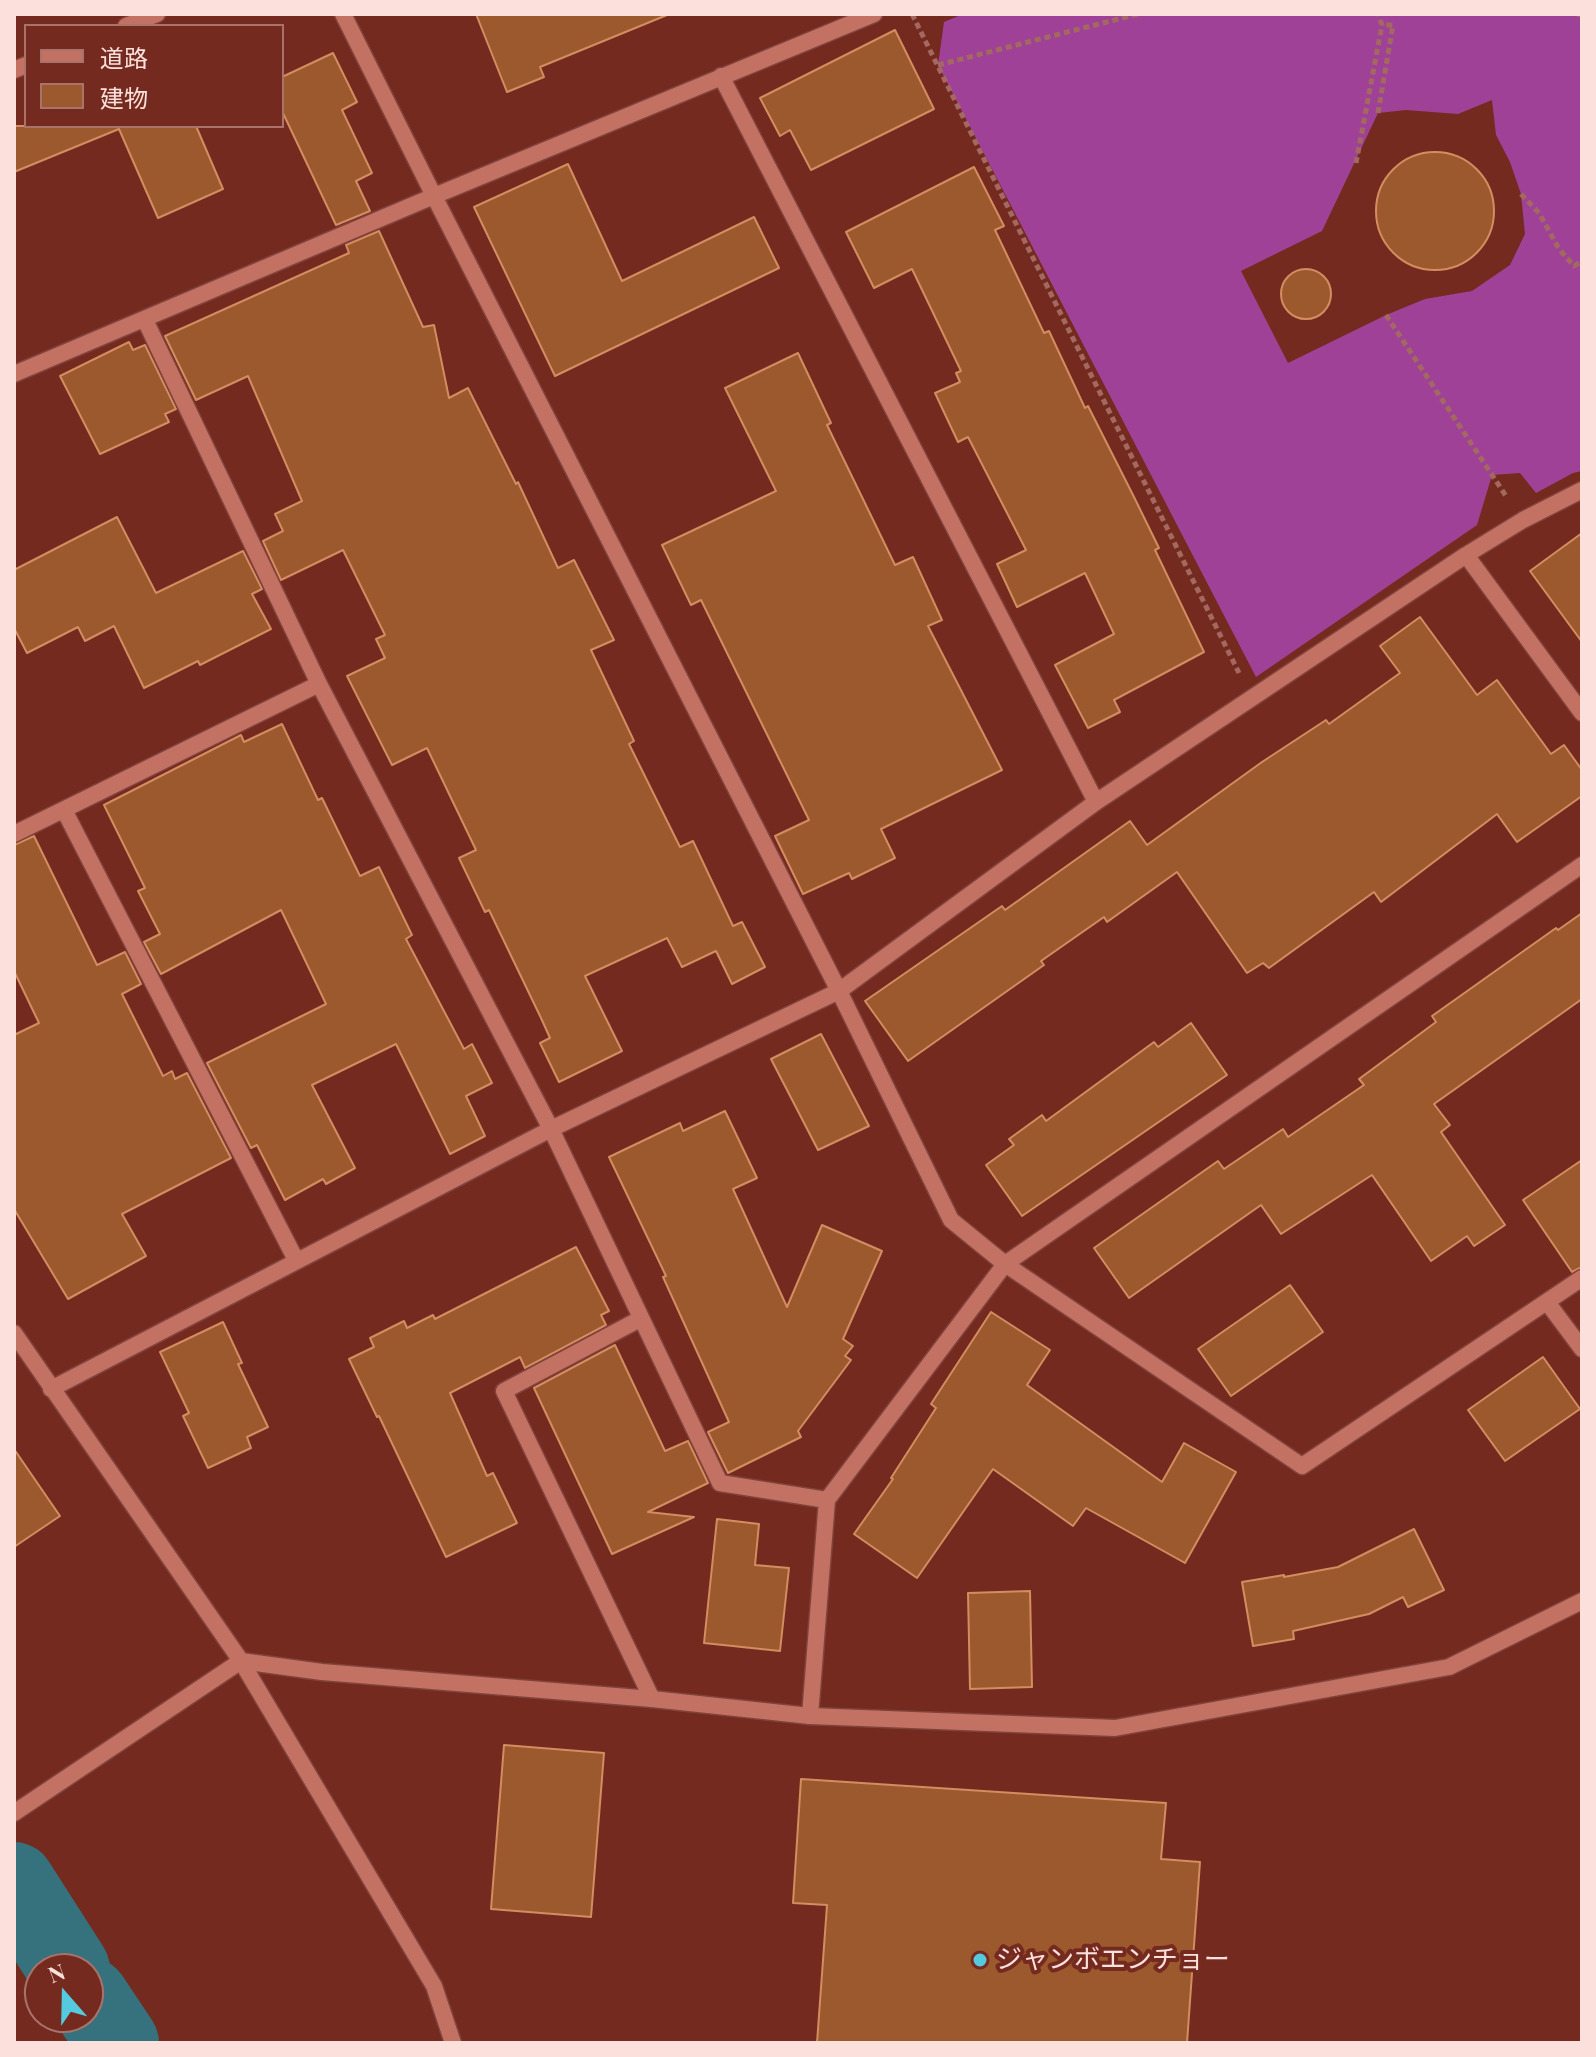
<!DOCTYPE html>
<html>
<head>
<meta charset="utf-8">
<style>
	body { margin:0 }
	#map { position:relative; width:1596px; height:2057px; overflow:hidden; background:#742a1f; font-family:"Playfair Display","Noto Sans JP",serif }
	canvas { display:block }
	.frame { position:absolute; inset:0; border:16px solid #fce0db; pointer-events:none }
	.legend { position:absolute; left:24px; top:24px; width:260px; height:104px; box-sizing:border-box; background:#742a1f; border:2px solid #aa736a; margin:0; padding:10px 14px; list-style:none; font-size:24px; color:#fce0db }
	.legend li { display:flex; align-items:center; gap:16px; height:40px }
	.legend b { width:40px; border:2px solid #aa736a }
	.north { position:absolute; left:24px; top:1953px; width:80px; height:80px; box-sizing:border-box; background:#742a1f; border:2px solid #aa736a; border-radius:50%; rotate:340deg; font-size:22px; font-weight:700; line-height:32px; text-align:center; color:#fce0db }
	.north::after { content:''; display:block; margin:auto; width:28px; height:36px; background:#55cade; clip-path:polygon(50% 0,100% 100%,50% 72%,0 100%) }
</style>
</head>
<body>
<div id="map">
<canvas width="1596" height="2057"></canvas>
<div class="frame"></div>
<ul class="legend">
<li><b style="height:10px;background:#c37163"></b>道路</li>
<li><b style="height:22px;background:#9d592e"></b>建物</li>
</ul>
<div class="north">N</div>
</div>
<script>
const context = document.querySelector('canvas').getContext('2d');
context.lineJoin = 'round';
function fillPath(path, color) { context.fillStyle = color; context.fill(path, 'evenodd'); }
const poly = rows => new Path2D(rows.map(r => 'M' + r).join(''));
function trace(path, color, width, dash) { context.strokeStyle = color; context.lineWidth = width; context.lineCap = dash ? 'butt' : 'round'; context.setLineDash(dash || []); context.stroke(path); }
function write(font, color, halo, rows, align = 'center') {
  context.font = font + ' "Playfair Display","Noto Sans JP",serif'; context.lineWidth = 8; context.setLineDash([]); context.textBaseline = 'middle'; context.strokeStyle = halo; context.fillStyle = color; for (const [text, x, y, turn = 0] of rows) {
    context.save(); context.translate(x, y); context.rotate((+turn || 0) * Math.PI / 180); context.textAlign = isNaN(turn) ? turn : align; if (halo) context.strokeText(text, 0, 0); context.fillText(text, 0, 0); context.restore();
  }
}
fillPath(poly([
	[963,14,1582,14,1582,471,1573,473,1536,493,1520,473,1492,475,1477,525,1256,677,938,65,944,22],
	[1492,100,1496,135,1510,162,1521,194,1525,234,1510,265,1472,291,1425,299,1386,315,1288,363,1241,271,1322,231,1378,113,1406,110,1458,114]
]), '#9f4297');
trace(poly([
	[14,1883,69,1969],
	[88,1998,118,2043]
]), '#35727d', 82);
const building = poly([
	[476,14,667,14,667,15,540,67,544,77,507,92,476,14],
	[895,30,934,109,811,170,790,130,780,136,760,98,895,30],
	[333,53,357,102,342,110,372,173,356,181,370,211,336,225,282,111,282,77,333,53],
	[14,126,196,126,223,189,158,218,119,129,14,172,14,126],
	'1376 211a59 59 0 1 1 118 0a59 59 0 1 1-118 0Z',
	[568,164,622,281,754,217,779,268,555,376,474,207,568,164],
	[974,167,1004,226,995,230,1044,333,1049,331,1085,408,1088,406,1133,495,1159,548,1155,550,1204,652,1114,700,1120,712,1088,728,1055,665,1114,634,1085,573,1017,607,997,564,1026,550,968,437,958,442,935,393,960,382,956,373,961,371,912,269,874,288,846,232,974,167],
	[379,231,423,327,434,325,449,398,468,388,516,484,518,482,558,568,574,560,614,640,591,650,634,741,629,744,680,847,693,841,733,926,742,922,765,967,732,984,716,951,682,967,667,938,585,976,622,1051,559,1082,540,1043,550,1038,541,1018,489,910,485,912,459,858,476,850,427,748,392,765,347,676,385,658,376,639,385,635,343,550,281,580,263,541,283,531,275,514,302,501,248,376,196,400,165,336,349,253,346,245,379,231],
	'1281 294a25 25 0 1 1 50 0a25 25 0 1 1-50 0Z',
	[129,342,133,350,145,345,176,409,165,414,169,422,100,454,60,376,129,342],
	[798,353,831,423,827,425,895,565,913,557,942,620,928,626,1002,770,881,829,895,858,852,879,849,873,803,894,775,836,809,820,701,600,691,605,662,545,776,491,725,388,798,353],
	[117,517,156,593,243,551,262,589,252,594,271,629,200,665,198,661,144,688,114,626,85,641,78,627,27,653,14,628,14,570,117,517],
	[1582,533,1582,642,1530,571,1582,533],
	[1420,617,1477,695,1497,680,1551,754,1564,745,1582,770,1582,796,1517,842,1497,814,1381,902,1374,892,1269,968,1263,963,1247,973,1177,872,1107,922,1104,917,1041,961,1044,965,908,1061,865,1001,1002,906,1005,910,1130,821,1147,845,1262,762,1326,720,1329,724,1400,673,1380,646,1420,617],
	[282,724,318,800,322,798,360,876,379,867,412,935,406,939,464,1049,472,1044,492,1083,466,1096,485,1136,450,1154,396,1044,312,1085,355,1168,326,1184,323,1179,285,1200,257,1145,251,1148,207,1063,326,1004,281,910,161,974,144,942,160,934,138,891,145,888,104,805,241,735,244,742,282,724],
	[34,836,97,965,125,952,141,984,122,994,163,1076,172,1071,175,1079,187,1073,231,1158,122,1214,146,1256,68,1299,14,1209,14,1035,39,1023,14,971,14,845,34,836],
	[1582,913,1582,999,1434,1104,1450,1125,1441,1132,1505,1225,1474,1246,1467,1236,1431,1261,1372,1175,1281,1234,1261,1205,1129,1298,1094,1248,1218,1161,1224,1169,1283,1129,1288,1137,1364,1085,1359,1079,1436,1022,1432,1016,1556,928,1558,930,1582,913],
	[1191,1023,1227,1075,1022,1216,986,1165,1014,1145,1009,1139,1042,1115,1046,1121,1154,1042,1158,1047,1191,1023],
	[821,1034,869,1126,818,1150,771,1059,821,1034],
	[725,1111,757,1178,733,1189,787,1307,822,1225,882,1251,843,1339,853,1346,845,1356,851,1360,798,1431,801,1437,728,1473,708,1432,729,1422,663,1277,666,1276,609,1157,680,1123,683,1131,725,1111],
	[1582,1160,1582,1267,1572,1272,1523,1200,1582,1160],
	[576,1247,609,1311,601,1315,606,1325,525,1368,520,1357,450,1393,487,1476,493,1473,517,1523,446,1557,379,1416,377,1417,349,1359,374,1347,370,1338,404,1321,407,1328,433,1315,435,1319,576,1247],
	[1290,1285,1323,1332,1231,1396,1198,1349,1290,1285],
	[991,1312,1050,1350,1027,1385,1162,1482,1184,1443,1236,1472,1185,1563,1086,1508,1073,1526,993,1469,917,1578,854,1534,893,1479,891,1478,936,1408,931,1404,991,1312],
	[223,1322,242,1363,238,1364,268,1427,247,1437,251,1448,208,1468,183,1416,189,1413,160,1352,223,1322],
	[615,1345,665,1451,688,1441,708,1483,648,1512,694,1517,612,1554,534,1388,615,1345],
	[1543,1357,1580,1409,1505,1461,1468,1410,1543,1357],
	[14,1449,60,1516,14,1547,14,1449],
	[717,1519,759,1524,755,1565,789,1568,780,1651,704,1643,717,1519],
	[1414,1529,1444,1590,1408,1607,1403,1597,1369,1614,1293,1631,1294,1639,1253,1646,1242,1582,1284,1575,1284,1577,1338,1567,1414,1529],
	[1030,1591,1032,1687,970,1689,968,1593,1030,1591],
	[504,1745,604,1753,591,1917,491,1909,504,1745],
	[801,1779,1166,1803,1161,1859,1200,1862,1187,2043,817,2043,827,1905,793,1903,801,1779]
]);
fillPath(building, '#9d592e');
trace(building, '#d48c61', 2);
const minor = poly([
	[343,14,434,196,839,991,951,1220,1005,1264,1302,1466,1582,1278],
	[126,26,157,14],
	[14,70,26,65],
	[721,76,1096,802],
	[145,320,319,684,551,1129,720,1483,827,1500],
	[14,374,434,196,874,14],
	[1466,555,1582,713],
	[64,810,296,1260],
	[14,834,319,684],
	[1547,1302,1582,1349],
	[640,1319,504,1391,652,1699],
	[51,1389,551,1129,839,991,1096,802,1466,555,1523,520,1582,490],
	[810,1716,827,1500,1005,1264,1582,865],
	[14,1813,241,1661]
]);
const tertiary = poly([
	[14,1333,241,1661,434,1986,453,2043],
	[241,1661,322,1672,652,1699,810,1716,1115,1728,1449,1667,1582,1601]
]);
trace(minor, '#80433c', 19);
trace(tertiary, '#80433c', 19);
trace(poly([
	[912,14,1239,673],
	[1577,14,1582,16],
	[938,65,1138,14],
	[1378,113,1393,25,1382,25],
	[1356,163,1382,25,1378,14],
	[1521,194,1539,213,1559,249,1574,266,1582,261],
	[1386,315,1506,496]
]), '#a36960', 5, [6, 4]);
trace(minor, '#c37163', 16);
trace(tertiary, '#c37163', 16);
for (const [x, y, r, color] of [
	[980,1960,8,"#55cade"]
]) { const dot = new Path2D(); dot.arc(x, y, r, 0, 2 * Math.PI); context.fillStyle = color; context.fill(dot); trace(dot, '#742a1f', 3); }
write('26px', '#fce0db', '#742a1f', [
	["ジャンボエンチョー",996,1960]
], 'left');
</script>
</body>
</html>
